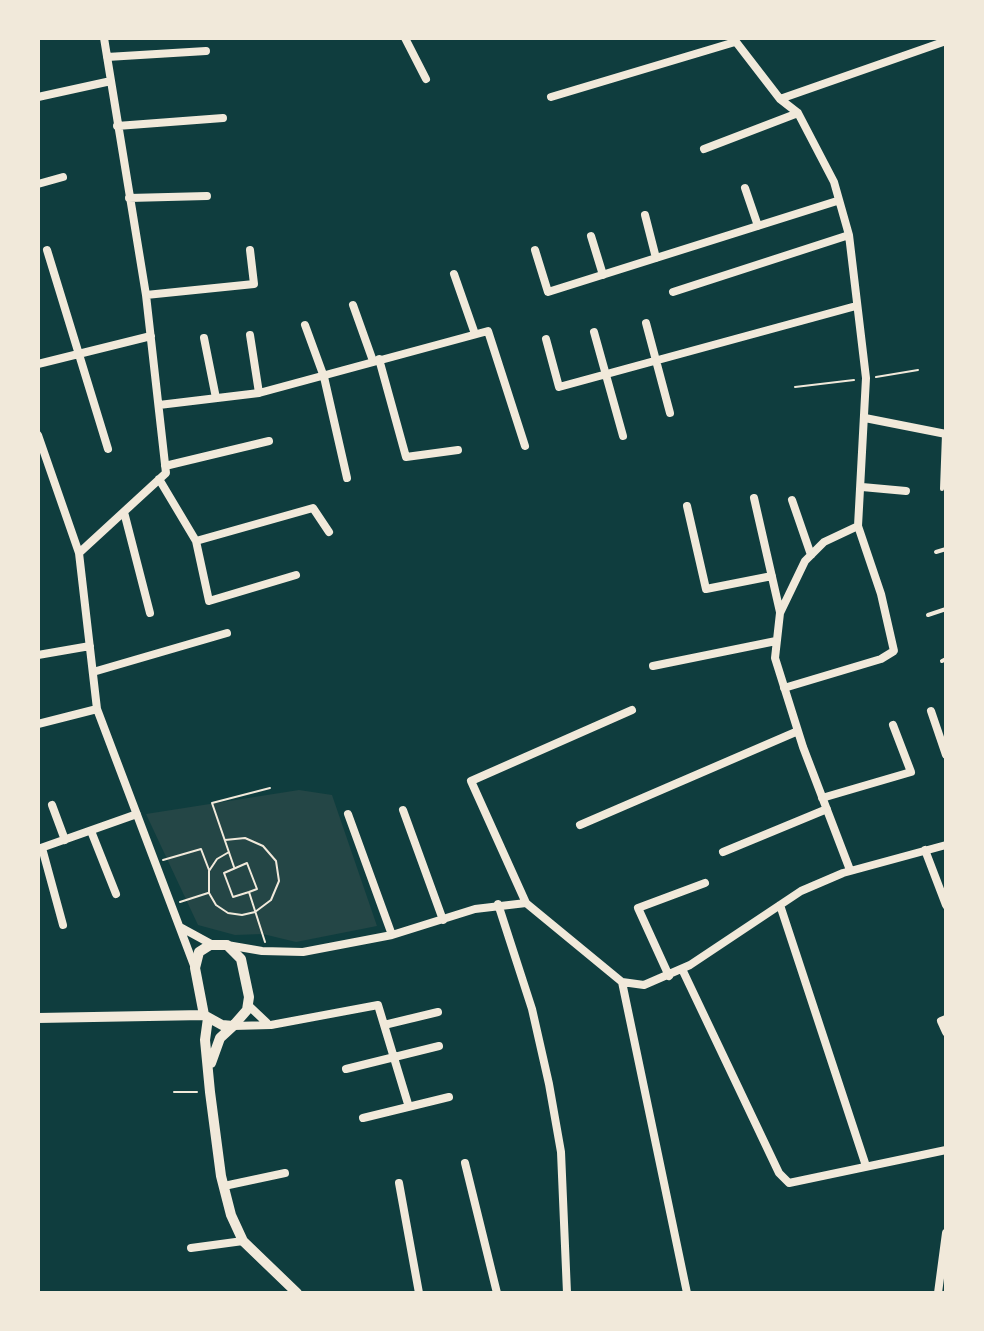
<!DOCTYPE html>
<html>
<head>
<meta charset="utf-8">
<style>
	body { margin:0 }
	#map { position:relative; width:984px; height:1331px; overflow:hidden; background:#0f3d3e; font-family:"Open Sans",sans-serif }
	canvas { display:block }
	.frame { position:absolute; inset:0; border:40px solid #f1e9da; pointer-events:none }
</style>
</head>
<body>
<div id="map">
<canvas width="984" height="1331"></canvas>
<div class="frame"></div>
</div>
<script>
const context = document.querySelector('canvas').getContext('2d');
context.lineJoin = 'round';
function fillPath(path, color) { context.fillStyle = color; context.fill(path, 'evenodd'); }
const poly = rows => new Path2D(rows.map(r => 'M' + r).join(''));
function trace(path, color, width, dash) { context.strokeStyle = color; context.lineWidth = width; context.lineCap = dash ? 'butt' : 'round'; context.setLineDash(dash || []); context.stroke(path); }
fillPath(poly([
	[299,790,332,795,377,926,296,942,263,934,235,935,198,925,146,814]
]), '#244646');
trace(poly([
	[876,377,918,370],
	[795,387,854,380],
	[225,840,245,838,263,846,276,861,279,881,271,900,255,912,242,915,228,913,216,905,209,893,209,871,217,859,229,852],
	[163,860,201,849,209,870],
	[234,867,212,803,270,788],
	[249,892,257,889,247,863,224,873,233,897,249,892,265,942],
	[180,902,208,893],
	[174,1092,197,1092]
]), '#f1e9da', 2);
trace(poly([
	[942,489,944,434],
	[936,552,946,549],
	[928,615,946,609],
	[942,661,946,659]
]), '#f1e9da', 4);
trace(poly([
	[104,38,146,295,166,473,79,553,97,709,195,968],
	[405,38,426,79],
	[733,38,780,99,798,113,834,182,849,235,866,378,858,526,824,542,805,561,780,613,775,658,803,747,850,870],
	[107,57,206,51],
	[38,97,111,81],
	[551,97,735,42],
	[780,99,946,41],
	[117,126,223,118],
	[704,149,798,113],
	[38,184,63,177],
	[745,188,758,226],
	[129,198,207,196],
	[645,215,656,258],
	[591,236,603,275],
	[47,250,108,449],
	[535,250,548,292,837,201],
	[454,274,475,334],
	[673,292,849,235],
	[146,295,254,284,250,250],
	[353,305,373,361],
	[646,323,670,413],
	[305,325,324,377,347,478],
	[594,332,623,436],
	[250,335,259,393],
	[204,338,216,398],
	[546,339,559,387,856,306],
	[379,359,406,457,458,450],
	[38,364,151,336],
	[159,405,259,393,488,331,525,446],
	[865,418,946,434],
	[38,435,79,553],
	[165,466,269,441],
	[159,479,196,541,209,601,296,575],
	[862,487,906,491],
	[754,498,780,612],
	[792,500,811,555],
	[687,506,706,589,772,576],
	[124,512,150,613],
	[196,541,313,508,329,532],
	[38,655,90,646],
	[653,666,776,641],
	[93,672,227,633],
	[784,688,881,659,894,651,881,594,858,526],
	[931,711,946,755],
	[38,724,97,709],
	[822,798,911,772,893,725],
	[52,805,65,840],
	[403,810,443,920],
	[348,814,392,935],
	[580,825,798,731],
	[91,831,116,894],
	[42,848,63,925],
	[38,849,137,814],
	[925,850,946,905],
	[723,852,827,809],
	[526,903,471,781,632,710],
	[498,904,532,1009,549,1084,561,1152,567,1293],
	[780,905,866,1166],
	[180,927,213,945],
	[227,945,262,951,303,952,392,935,475,909,526,903,622,982,644,985,690,965,801,891,843,873,946,845],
	[682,969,779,1173,789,1183,946,1150],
	[669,976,638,908,705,883],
	[622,982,687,1293],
	[248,1005,267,1023],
	[946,1019,941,1021,946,1032],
	[384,1025,438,1012],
	[233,1026,271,1025,378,1005,408,1104],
	[346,1069,439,1046],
	[363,1118,449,1097],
	[465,1163,497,1293],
	[399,1183,419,1293],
	[224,1186,285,1173],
	[191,1248,243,1241],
	[938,1293,946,1233]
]), '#f1e9da', 8);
trace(poly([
	[210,945,227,945,241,959,249,997,247,1010,233,1026,222,1025,204,1015,195,968,199,952,210,945],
	[38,1018,204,1015],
	[208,1018,205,1040,210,1092,221,1176,231,1215,243,1241,297,1293],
	[211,1063,220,1038,233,1026]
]), '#f1e9da', 10);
</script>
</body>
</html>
